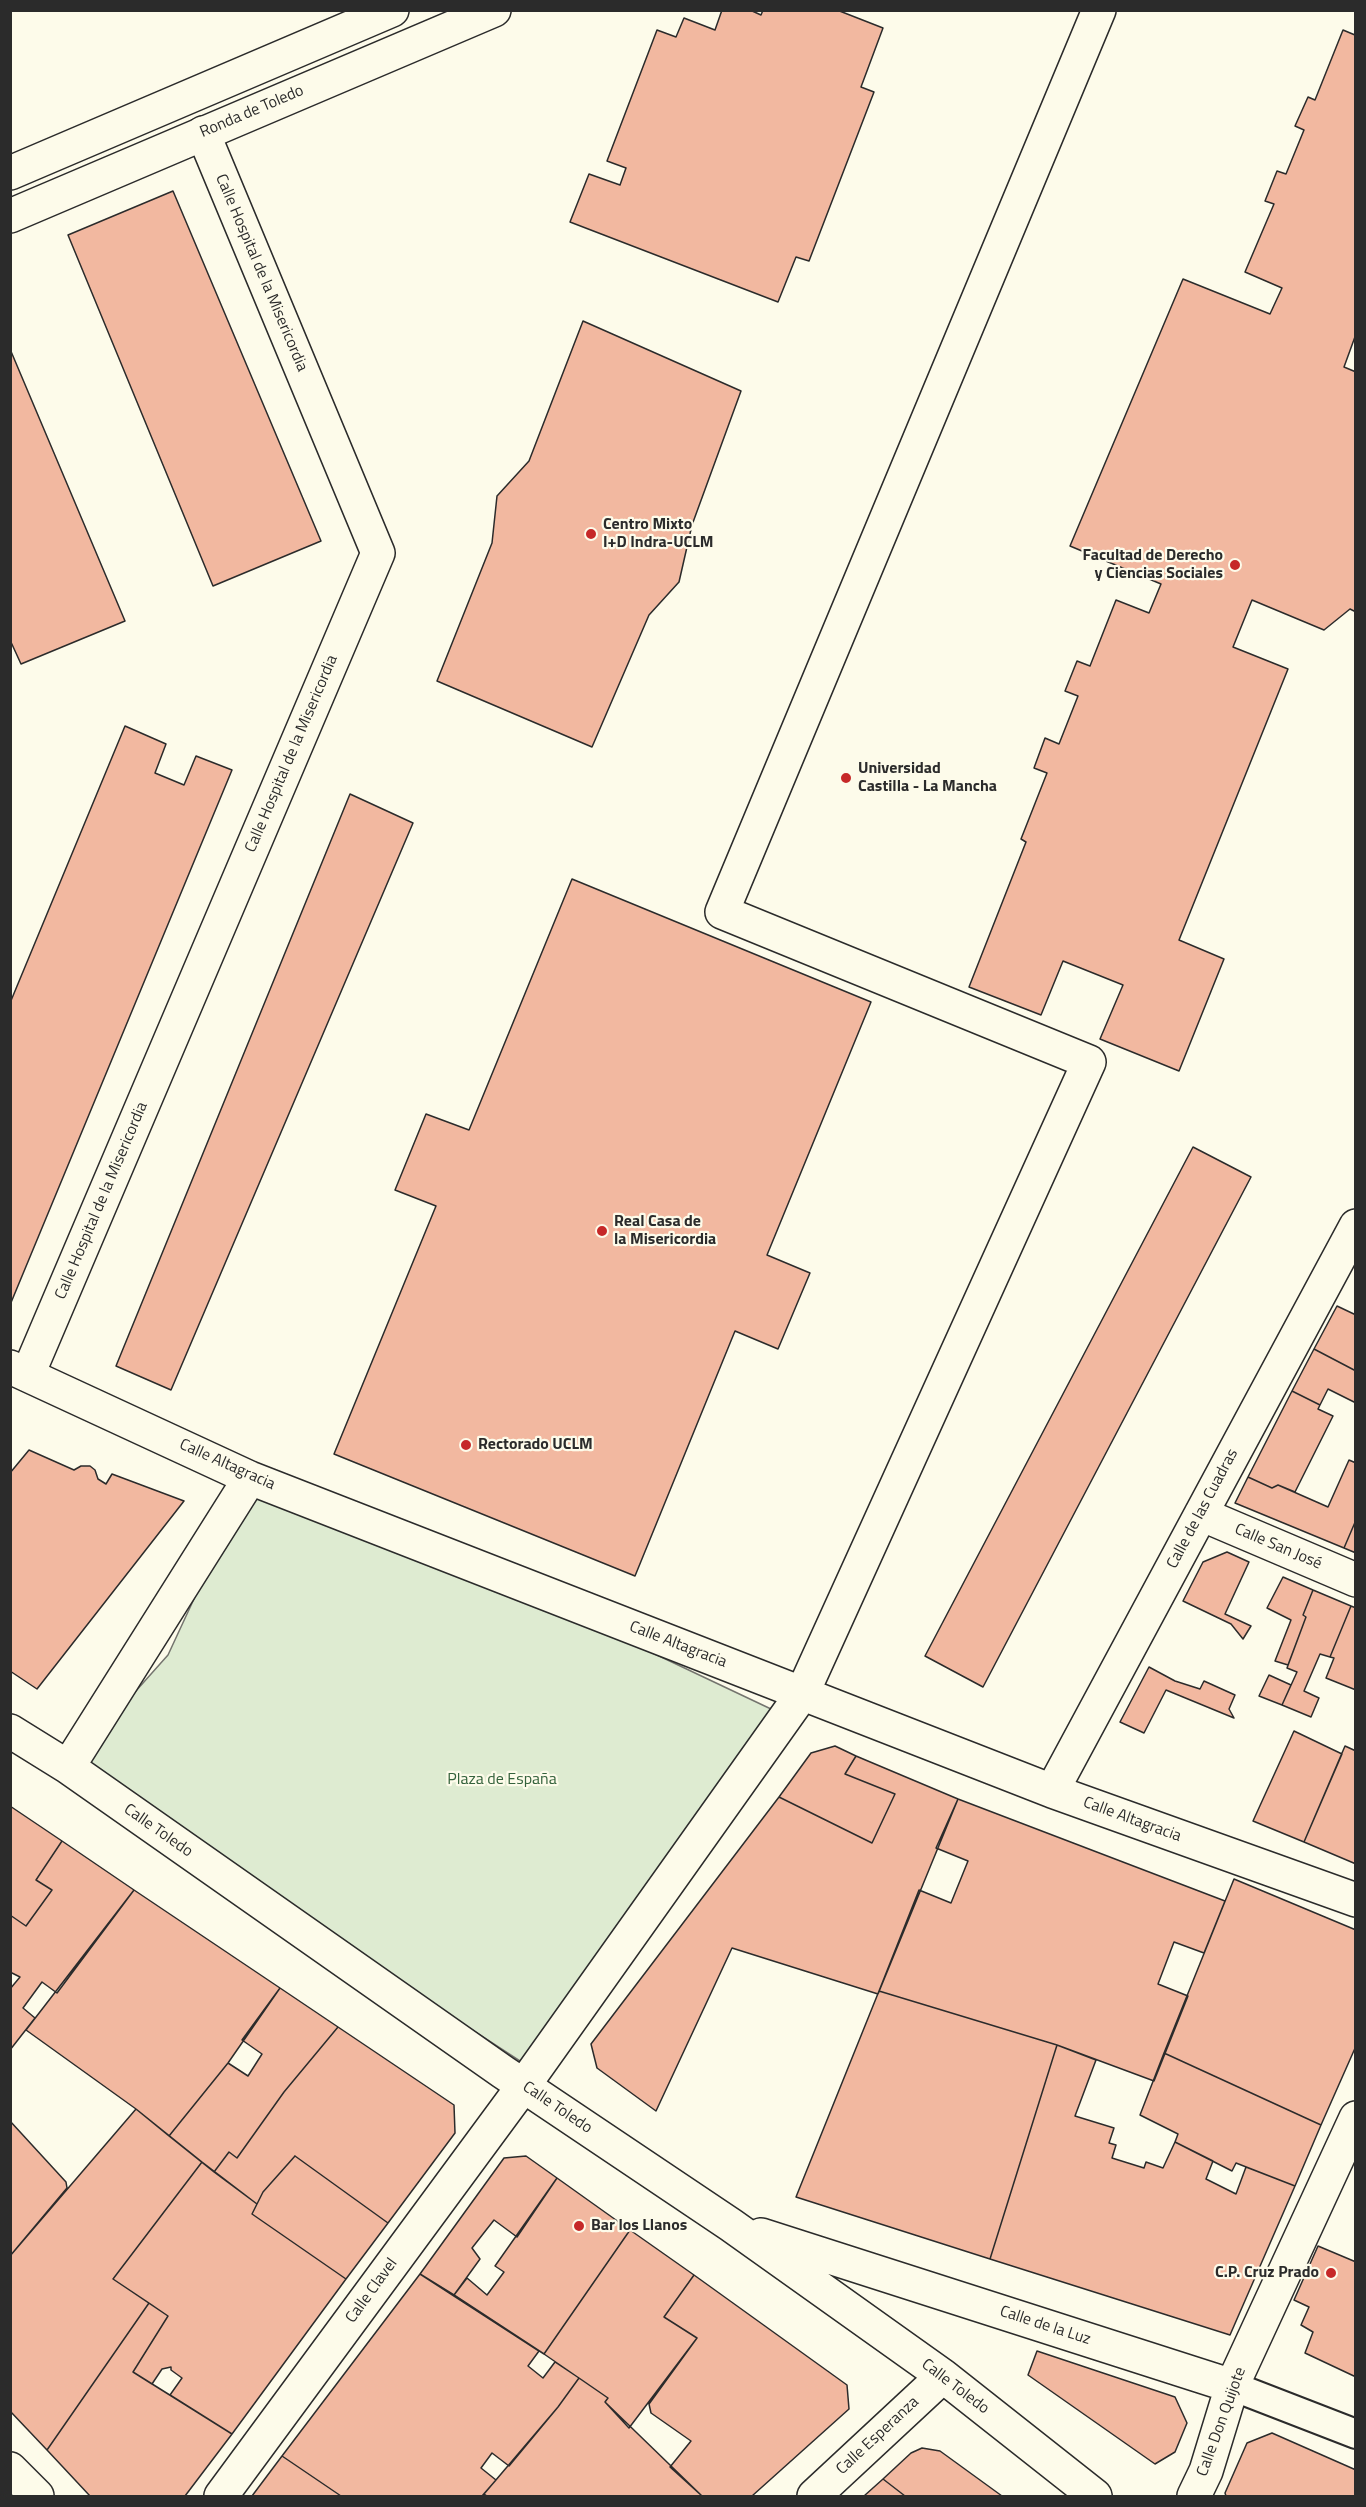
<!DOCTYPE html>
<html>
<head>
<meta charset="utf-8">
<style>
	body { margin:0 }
	#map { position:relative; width:1366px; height:2507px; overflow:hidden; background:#fdfbea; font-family:"Titillium Web",sans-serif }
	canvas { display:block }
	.frame { position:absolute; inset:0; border:12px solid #2b2b2b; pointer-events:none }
</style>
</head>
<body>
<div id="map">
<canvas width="1366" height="2507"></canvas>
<div class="frame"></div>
</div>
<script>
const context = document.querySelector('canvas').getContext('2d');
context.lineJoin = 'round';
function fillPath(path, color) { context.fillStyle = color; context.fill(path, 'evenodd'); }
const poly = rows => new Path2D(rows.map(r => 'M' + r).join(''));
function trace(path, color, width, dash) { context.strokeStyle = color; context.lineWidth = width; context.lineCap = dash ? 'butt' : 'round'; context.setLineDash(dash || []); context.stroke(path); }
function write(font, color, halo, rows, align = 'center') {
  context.font = font + ' "Titillium Web",sans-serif'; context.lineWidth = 4.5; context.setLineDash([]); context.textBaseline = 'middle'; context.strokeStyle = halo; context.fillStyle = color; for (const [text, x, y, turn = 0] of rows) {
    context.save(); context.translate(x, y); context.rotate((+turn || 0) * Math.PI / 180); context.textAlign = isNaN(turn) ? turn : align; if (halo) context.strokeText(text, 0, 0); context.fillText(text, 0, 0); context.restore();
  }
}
const green = poly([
	[250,1478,429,1547,771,1709,523,2063,68,1767,168,1655,250,1478]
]);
fillPath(green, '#deebd1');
trace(green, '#74746e', 1.5);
const building = poly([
	[722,10,750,10,761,15,763,10,837,10,883,28,861,87,874,92,809,261,796,257,778,302,570,222,589,174,620,185,626,168,607,161,657,30,676,37,684,18,715,30,722,10],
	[1343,30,1355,35,1356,33,1356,334,1344,367,1356,372,1356,612,1350,609,1324,630,1252,600,1233,647,1288,669,1179,940,1224,959,1179,1071,1100,1039,1123,985,1063,961,1041,1015,969,987,1026,842,1021,839,1047,773,1034,768,1045,738,1059,744,1078,696,1065,691,1077,661,1090,666,1116,600,1149,613,1161,584,1070,546,1183,279,1270,314,1282,288,1245,272,1274,204,1265,201,1277,171,1286,174,1304,130,1295,126,1308,97,1315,100,1343,30],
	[173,191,321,541,213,586,68,235,173,191],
	[583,321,741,391,692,525,679,582,649,615,592,747,437,681,492,543,497,496,529,461,583,321],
	[10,349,125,621,21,664,10,640,10,349],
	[125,726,166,744,155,773,184,785,196,756,232,770,10,1305,10,1003,125,726],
	[350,794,413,823,171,1390,116,1366,350,794],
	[572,879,871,1002,767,1255,810,1273,778,1349,735,1331,635,1576,334,1454,436,1206,395,1190,426,1114,469,1130,572,879],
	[1193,1147,1251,1177,983,1687,925,1656,1193,1147],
	[1337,1306,1356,1315,1356,1371,1314,1349,1337,1306],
	[1314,1349,1356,1371,1356,1403,1328,1389,1320,1405,1292,1391,1314,1349],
	[1292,1391,1320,1405,1318,1409,1333,1416,1295,1492,1278,1485,1272,1488,1248,1477,1292,1391],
	[29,1450,74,1470,81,1466,90,1466,95,1470,98,1479,106,1484,112,1474,184,1501,37,1689,10,1671,10,1473,29,1450],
	[1349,1460,1356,1463,1356,1520,1344,1548,1235,1503,1248,1477,1272,1488,1278,1485,1328,1507,1349,1460],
	[1356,1520,1356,1553,1344,1548,1356,1520],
	[1227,1552,1249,1562,1225,1614,1251,1626,1243,1639,1231,1624,1183,1601,1203,1562,1227,1552],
	[1283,1577,1313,1590,1303,1615,1306,1617,1288,1665,1275,1661,1291,1620,1267,1608,1283,1577],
	[1313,1590,1351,1606,1330,1657,1320,1654,1304,1691,1319,1698,1311,1717,1282,1705,1297,1672,1287,1668,1306,1617,1303,1615,1313,1590],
	[1351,1606,1356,1608,1356,1690,1326,1678,1334,1658,1330,1657,1351,1606],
	[1149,1667,1175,1681,1200,1689,1204,1681,1235,1695,1229,1709,1234,1718,1166,1690,1144,1733,1120,1722,1149,1667],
	[1269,1675,1291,1685,1282,1705,1259,1696,1269,1675],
	[1294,1731,1342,1754,1304,1842,1253,1821,1294,1731],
	[835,1746,856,1756,845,1774,895,1794,872,1843,779,1797,811,1753,835,1746],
	[1345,1746,1356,1751,1356,1864,1304,1842,1345,1746],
	[856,1756,958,1799,878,1994,732,1948,656,2111,597,2068,591,2044,779,1797,872,1843,895,1794,845,1774,856,1756],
	[958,1799,1225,1901,1204,1953,1174,1942,1158,1984,1188,1996,1154,2081,1057,2045,879,1991,919,1890,951,1903,968,1861,936,1848,958,1799],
	[10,1806,62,1841,36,1880,52,1890,26,1926,10,1915,10,1806],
	[62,1841,134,1890,57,1993,42,1982,23,2008,35,2018,10,2050,10,1989,20,1977,10,1972,10,1915,26,1926,52,1890,36,1880,62,1841],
	[1234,1879,1356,1930,1356,2046,1321,2125,1164,2053,1234,1879],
	[134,1890,280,1988,228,2063,169,2136,136,2109,26,2030,134,1890],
	[280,1988,338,2027,284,2092,237,2158,229,2152,214,2172,169,2136,228,2063,248,2076,262,2054,242,2040,280,1988],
	[879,1991,1057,2045,990,2259,796,2197,879,1991],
	[338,2027,454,2105,455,2133,388,2223,295,2156,263,2192,257,2204,214,2172,229,2152,237,2158,284,2092,338,2027],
	[1057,2045,1096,2060,1075,2116,1114,2128,1109,2143,1116,2145,1112,2158,1144,2168,1146,2162,1163,2168,1175,2142,1213,2161,1206,2179,1236,2194,1246,2167,1295,2186,1230,2335,990,2259,1057,2045],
	[1164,2053,1321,2125,1295,2186,1236,2163,1232,2171,1175,2142,1178,2134,1140,2115,1164,2053],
	[136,2109,202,2162,113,2279,149,2303,47,2450,10,2411,10,2256,136,2109],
	[10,2121,66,2182,67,2188,10,2256,10,2121],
	[295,2156,388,2223,346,2279,252,2214,263,2192,295,2156],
	[526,2156,557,2178,517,2237,494,2220,472,2248,480,2259,454,2295,420,2274,504,2158,526,2156],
	[202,2162,257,2204,252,2214,346,2279,232,2434,170,2395,182,2378,171,2370,171,2367,162,2369,152,2384,133,2372,168,2316,113,2279,202,2162],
	[557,2178,630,2230,544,2354,454,2295,467,2278,487,2295,504,2272,495,2266,557,2178],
	[630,2230,694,2275,664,2317,697,2338,629,2428,605,2402,608,2398,544,2354,630,2230],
	[1318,2246,1356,2262,1356,2377,1305,2353,1313,2332,1301,2325,1309,2307,1294,2300,1318,2246],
	[420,2274,539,2351,528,2366,543,2378,555,2362,579,2378,558,2407,509,2466,492,2453,481,2468,496,2480,482,2496,341,2496,282,2456,420,2274],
	[694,2275,847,2385,849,2409,752,2496,702,2496,670,2467,691,2441,651,2413,649,2404,697,2338,664,2317,694,2275],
	[149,2303,168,2316,133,2372,232,2434,185,2496,90,2496,47,2450,149,2303],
	[1037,2351,1175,2397,1187,2423,1175,2452,1155,2464,1028,2375,1037,2351],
	[579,2378,608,2398,605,2402,702,2496,487,2496,484,2494,558,2407,579,2378],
	[1272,2433,1356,2470,1356,2496,1226,2496,1225,2493,1247,2443,1272,2433],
	[922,2448,940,2451,1002,2496,905,2496,883,2479,911,2453,922,2448],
	[282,2456,341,2496,252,2496,282,2456],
	[883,2479,905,2496,864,2496,883,2479]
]);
fillPath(building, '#f2b8a0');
trace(building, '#2b2b2b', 1.5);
const pedestrian = poly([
	[1232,2386,1356,2434]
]);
const minor = poly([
	[10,1367,250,1478,1052,1791,1356,1900],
	[28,1374,378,553,203,133],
	[1201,1514,1356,1580],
	[10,1731,68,1767,503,2072,731,2225,943,2376,1095,2496],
	[68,1767,250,1478],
	[1052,1791,1356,1226],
	[761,2235,1232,2386],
	[10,2469,37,2496],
	[221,2496,524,2085,802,1694,1089,1062,722,912,1099,10],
	[814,2496,943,2376],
	[1194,2496,1206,2471,1232,2386,1356,2118]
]);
const trunk = poly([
	[10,173,392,10],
	[10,216,494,10]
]);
trace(pedestrian, '#2b2b2b', 32);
trace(minor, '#2b2b2b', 36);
trace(trunk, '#2b2b2b', 36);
trace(pedestrian, '#fdfbea', 28);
trace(minor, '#fdfbea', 33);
trace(trunk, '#fdfbea', 33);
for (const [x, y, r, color] of [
	[591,534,6,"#c62828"],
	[1235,565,6,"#c62828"],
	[846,778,6,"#c62828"],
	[602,1231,6,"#c62828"],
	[466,1445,6,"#c62828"],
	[579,2226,6,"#c62828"],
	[1331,2273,6,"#c62828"]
]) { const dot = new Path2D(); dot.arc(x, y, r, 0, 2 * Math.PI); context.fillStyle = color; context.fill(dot); trace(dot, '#fdfbea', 2); }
write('16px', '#2b2b2b', '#fdfbea', [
	["Ronda de Toledo",252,112,-23],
	["Calle Hospital de la Misericordia",261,273,67],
	["Calle Hospital de la Misericordia",292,754,-67],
	["Calle Hospital de la Misericordia",102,1201,-67],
	["Calle Altagracia",227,1465,24],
	["Calle de las Cuadras",1203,1509,-62],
	["Calle San José",1278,1547,23],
	["Calle Altagracia",678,1645,21],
	["Calle Altagracia",1132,1820,20],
	["Calle Toledo",158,1831,35],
	["Calle Toledo",557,2108,34],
	["Calle Clavel",372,2291,-54],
	["Calle de la Luz",1045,2326,18],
	["Calle Toledo",955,2387,37],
	["Calle Don Quijote",1222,2422,-70],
	["Calle Esperanza",878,2436,-43]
]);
write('bold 16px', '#2b2b2b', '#fdfbea', [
	["Centro Mixto",603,525],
	["I+D Indra-UCLM",603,543],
	["Facultad de Derecho",1223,556,"right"],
	["y Ciencias Sociales",1223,574,"right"],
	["Universidad",858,769],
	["Castilla - La Mancha",858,787],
	["Real Casa de",614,1222],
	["la Misericordia",614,1240],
	["Rectorado UCLM",478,1445],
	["Bar los Llanos",591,2226],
	["C.P. Cruz Prado",1319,2273,"right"]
], 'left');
write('16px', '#34623c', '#fdfbea', [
	["Plaza de España",502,1780]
]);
</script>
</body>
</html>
